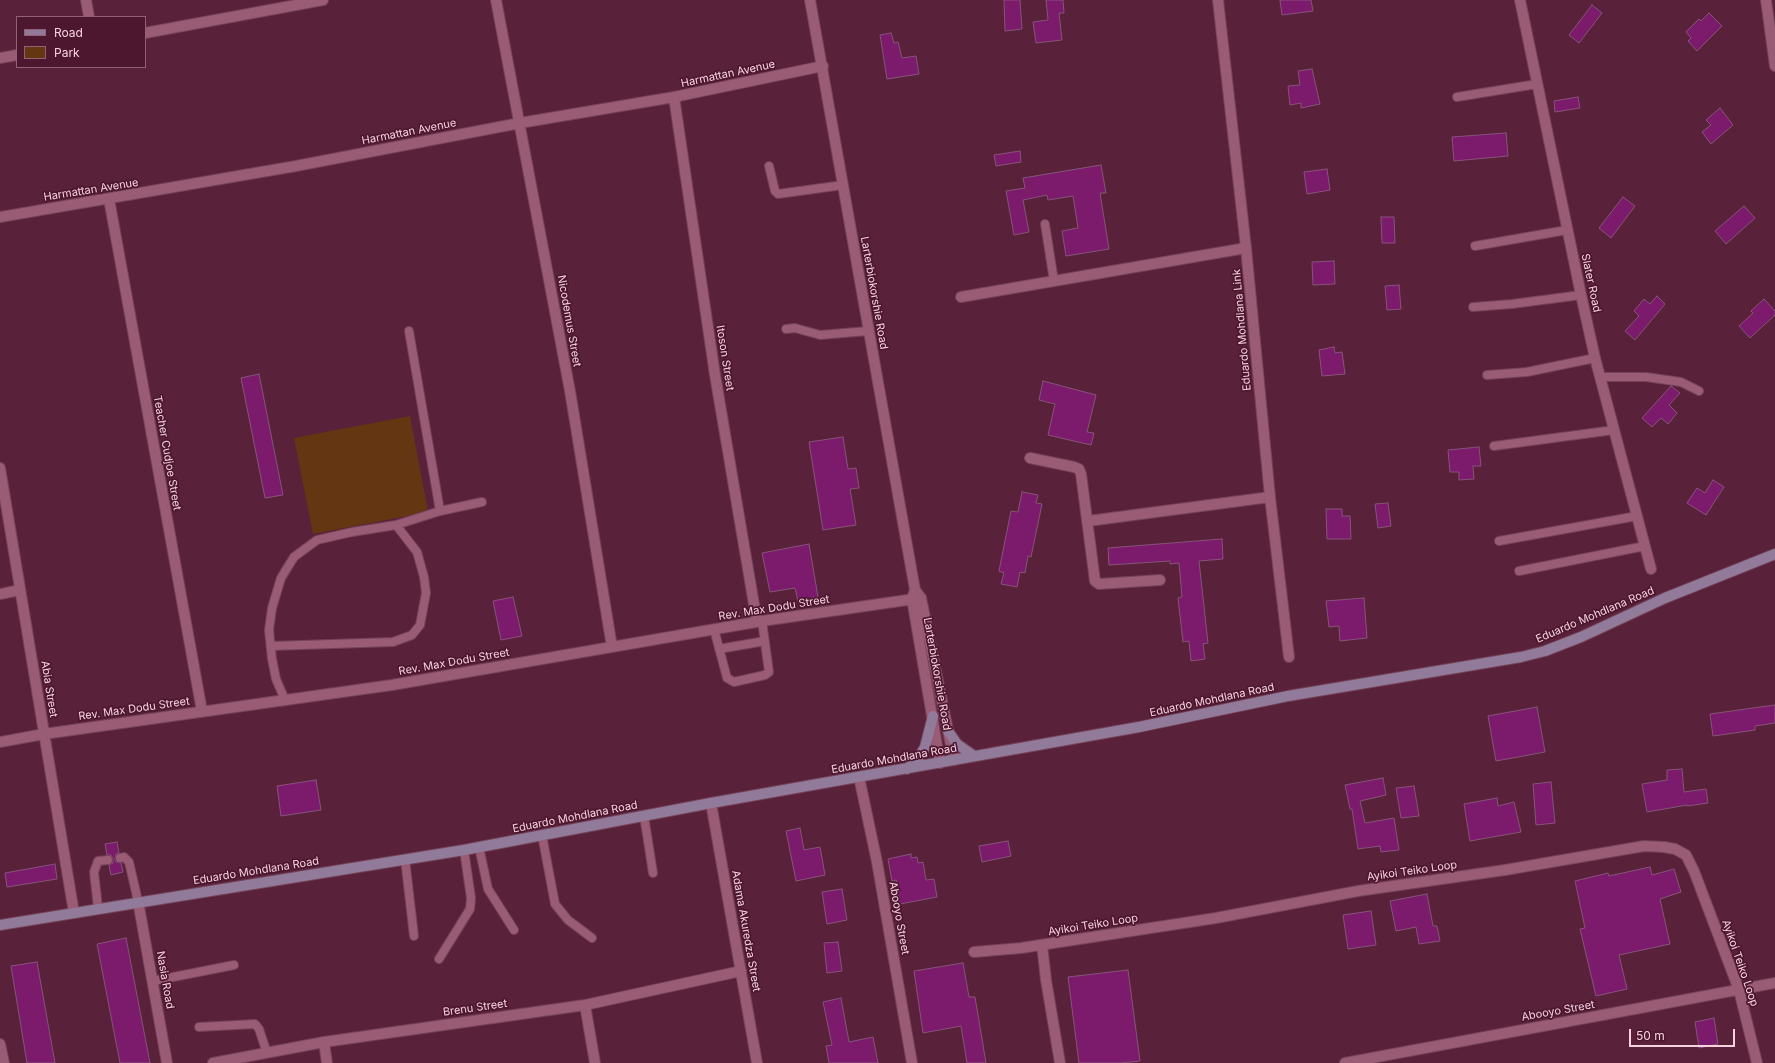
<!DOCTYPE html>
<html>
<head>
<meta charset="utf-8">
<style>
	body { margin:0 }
	#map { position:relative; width:1775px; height:1063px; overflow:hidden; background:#5a223a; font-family:Inter,sans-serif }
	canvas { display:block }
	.legend { position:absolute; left:16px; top:16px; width:130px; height:52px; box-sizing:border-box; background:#4e1730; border:1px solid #916276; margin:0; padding:5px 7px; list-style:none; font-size:12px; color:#f6d2de }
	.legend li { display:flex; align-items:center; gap:8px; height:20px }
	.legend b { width:20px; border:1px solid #916276 }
	.scale { position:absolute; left:1629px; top:1029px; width:106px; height:18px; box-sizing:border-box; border:2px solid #f6d2de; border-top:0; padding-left:5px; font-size:12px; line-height:14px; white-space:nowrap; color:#f6d2de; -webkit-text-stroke:3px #4e1730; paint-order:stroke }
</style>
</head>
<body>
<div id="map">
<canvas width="1775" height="1063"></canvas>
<ul class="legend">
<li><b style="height:5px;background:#927b9a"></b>Road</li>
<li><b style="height:11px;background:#643611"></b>Park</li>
</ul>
<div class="scale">50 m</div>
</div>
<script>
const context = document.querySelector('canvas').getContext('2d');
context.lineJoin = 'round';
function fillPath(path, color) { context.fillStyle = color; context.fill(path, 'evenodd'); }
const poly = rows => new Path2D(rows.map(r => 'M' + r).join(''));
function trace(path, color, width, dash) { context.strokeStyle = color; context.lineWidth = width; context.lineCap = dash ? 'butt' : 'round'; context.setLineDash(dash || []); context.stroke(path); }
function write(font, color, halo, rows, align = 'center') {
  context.font = font + ' Inter,sans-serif'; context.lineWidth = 3.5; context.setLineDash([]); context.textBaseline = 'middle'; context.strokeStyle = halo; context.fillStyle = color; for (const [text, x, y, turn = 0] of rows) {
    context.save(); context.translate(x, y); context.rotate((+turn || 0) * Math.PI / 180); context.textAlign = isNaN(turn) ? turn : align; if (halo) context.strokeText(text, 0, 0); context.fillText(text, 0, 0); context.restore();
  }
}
fillPath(poly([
	[410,416,428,512,313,534,294,438]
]), '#643611');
const building = poly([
	[1004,0,1020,0,1022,29,1005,31,1004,0],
	[1046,0,1063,0,1064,13,1059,13,1062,40,1036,43,1033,22,1048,20,1046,0],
	[1280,0,1311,0,1313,11,1282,15,1280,0],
	[1592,5,1602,13,1579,43,1569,35,1592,5],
	[1709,13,1722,26,1697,51,1688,41,1691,38,1686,32,1699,19,1701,21,1709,13],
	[891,33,894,43,898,42,902,58,916,56,919,74,887,79,880,35,891,33],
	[1312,69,1320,104,1301,108,1301,103,1290,105,1288,86,1300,85,1298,71,1312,69],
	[1578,97,1580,108,1555,112,1554,101,1578,97],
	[1720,108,1733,125,1711,144,1702,132,1711,125,1706,120,1720,108],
	[1506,133,1508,156,1454,161,1452,137,1506,133],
	[1020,151,1021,162,996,166,994,155,1020,151],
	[1101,165,1106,193,1100,193,1109,249,1066,256,1062,231,1078,228,1073,196,1048,200,1047,195,1023,200,1029,232,1014,235,1006,191,1025,188,1023,178,1101,165],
	[1327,169,1330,190,1307,194,1304,172,1327,169],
	[1623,197,1635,206,1611,238,1599,228,1623,197],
	[1744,206,1755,218,1726,244,1715,231,1744,206],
	[1381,217,1394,217,1395,243,1382,243,1381,217],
	[1334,261,1335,284,1313,285,1312,262,1334,261],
	[1399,285,1401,309,1387,310,1385,286,1399,285],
	[1657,296,1665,304,1635,340,1625,331,1639,316,1634,311,1644,299,1650,304,1657,296],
	[1764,299,1775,311,1775,315,1750,338,1739,326,1753,313,1751,311,1764,299],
	[1334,347,1335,353,1342,352,1345,374,1322,376,1319,350,1334,347],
	[259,374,283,495,265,498,241,378,259,374],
	[1043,381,1096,395,1087,432,1094,433,1091,445,1048,435,1055,404,1039,400,1043,381],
	[1671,386,1680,393,1669,405,1677,413,1668,424,1661,418,1652,427,1642,418,1671,386],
	[843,437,848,469,856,468,859,488,850,489,856,525,823,530,809,442,843,437],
	[1479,447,1481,466,1473,466,1474,479,1459,480,1459,472,1450,472,1448,450,1479,447],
	[1713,480,1724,487,1706,515,1687,503,1697,488,1705,493,1713,480],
	[1022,492,1038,495,1036,503,1042,504,1031,557,1028,556,1025,573,1020,572,1017,587,1001,584,1004,573,999,571,1011,511,1018,512,1022,492],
	[1388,503,1391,526,1378,528,1375,504,1388,503],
	[1326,509,1342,509,1342,516,1350,516,1351,539,1327,539,1326,509],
	[1222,539,1223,559,1199,561,1208,643,1203,644,1205,659,1191,661,1189,641,1183,642,1178,598,1182,597,1179,563,1170,564,1170,561,1109,565,1108,548,1222,539],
	[809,544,818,597,798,601,795,588,770,592,762,553,809,544],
	[513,597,522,636,501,640,493,601,513,597],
	[1364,598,1367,638,1340,641,1339,626,1329,627,1326,601,1364,598],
	[1775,705,1775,723,1755,726,1755,730,1713,736,1710,714,1775,705],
	[1537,707,1545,752,1496,761,1488,716,1537,707],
	[1682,769,1684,792,1706,789,1708,803,1687,806,1687,805,1647,812,1642,784,1667,780,1667,770,1682,769],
	[1383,778,1386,795,1360,801,1365,823,1394,818,1399,850,1381,852,1380,846,1358,849,1352,809,1350,809,1345,785,1383,778],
	[316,780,321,810,281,816,277,786,316,780],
	[1551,782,1555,823,1536,825,1533,784,1551,782],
	[1414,786,1419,816,1401,818,1396,788,1414,786],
	[1497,798,1498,806,1514,802,1521,832,1470,841,1464,804,1497,798],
	[800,828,804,850,820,847,825,875,796,881,786,831,800,828],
	[1008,841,1011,856,982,862,979,846,1008,841],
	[117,842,119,853,116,854,115,859,116,862,121,863,123,872,111,875,109,865,113,863,113,859,111,855,107,855,105,844,117,842],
	[911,854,911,858,917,857,918,863,923,862,926,880,934,879,937,897,900,904,896,880,892,881,888,859,911,854],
	[55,864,57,879,7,887,5,873,55,864],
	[1650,867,1652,875,1674,869,1681,892,1660,899,1670,944,1619,955,1627,989,1596,996,1580,929,1585,928,1575,881,1608,873,1609,876,1650,867],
	[842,889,847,920,827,924,822,892,842,889],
	[1427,894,1433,926,1437,926,1440,941,1419,944,1416,927,1396,931,1390,901,1427,894],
	[1371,911,1376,945,1348,949,1343,915,1371,911],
	[126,938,150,1063,120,1063,97,944,126,938],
	[838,942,842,971,827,973,824,943,838,942],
	[37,962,55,1063,27,1063,11,966,37,962],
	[963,963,969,997,975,997,986,1063,967,1063,961,1026,923,1033,914,971,963,963],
	[1128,970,1140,1061,1121,1063,1079,1063,1068,977,1128,970],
	[841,998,849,1042,873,1037,878,1063,829,1063,826,1046,832,1045,823,1002,841,998],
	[1714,1018,1718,1044,1699,1048,1695,1022,1714,1018]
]);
fillPath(building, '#7c1b6c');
trace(building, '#86537a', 1);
const service = poly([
	[1457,97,1537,84],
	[769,166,775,191,778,194,843,185],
	[1045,224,1054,281],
	[1475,246,1567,230],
	[1473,307,1512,304,1581,295],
	[786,329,795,328,820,335,868,331],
	[409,331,440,511],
	[1487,375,1527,372,1595,358],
	[1600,377,1646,377,1681,382,1699,391],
	[1494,446,1614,430],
	[1499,541,1637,516],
	[1519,571,1645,546],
	[714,629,727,678,734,682,765,675,769,672,762,621],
	[271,646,393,642,412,635,420,625,426,593,424,577,417,552,396,525],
	[719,649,765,641],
	[285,700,276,679,272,659,269,630,272,608,281,578,294,557,317,540,352,532,396,525,440,511,482,502],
	[644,816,653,873],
	[542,835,555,904,568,920,592,938],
	[479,847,488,889,514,930],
	[120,858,124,857,129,862,138,901],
	[405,859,414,936],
	[98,908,94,872,98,861,108,860],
	[439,959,470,909,471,898,464,850],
	[153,981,234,965],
	[199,1027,255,1024,259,1029,267,1053]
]);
const minor = poly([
	[86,0,89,17],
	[496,0,570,391,612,647],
	[1218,0,1246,248,1270,497,1289,657],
	[1520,0,1581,295,1595,358,1651,569],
	[1766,0,1775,66],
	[145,33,323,0],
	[0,58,17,55],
	[674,97,715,375,757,622],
	[109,199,202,711],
	[0,217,296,166,520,123,674,97,823,66],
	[961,297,1246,248],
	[1030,458,1074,467,1079,469,1081,474,1095,581,1099,584,1160,580],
	[0,468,74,913],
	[1088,521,1270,497],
	[0,594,20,590],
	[0,742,44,734,392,685,762,621,921,598],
	[859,777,877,862,912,1063],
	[711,803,757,1063],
	[138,901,167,1063],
	[1042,945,1046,980,1060,1063],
	[974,952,1021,948,1216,918,1358,891,1505,870,1644,846,1664,847,1675,849,1686,855,1694,871,1739,990,1757,1063],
	[585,1005,595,1063],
	[324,1042,327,1063],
	[0,1044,4,1063],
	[213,1063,324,1042,585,1005,741,971],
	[1345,1063,1775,983]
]);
const tertiary = poly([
	[810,0,915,590,921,598,954,760],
	[915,590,912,599,940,763]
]);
const secondary = poly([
	[948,731,957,744,974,756],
	[907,769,919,757,925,747,933,716],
	[0,925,464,850,711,803,1139,727,1288,696,1521,657,1545,651,1581,637,1665,598,1775,554]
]);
trace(service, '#74435a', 10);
trace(minor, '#74435a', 12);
trace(tertiary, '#74435a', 12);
trace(secondary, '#74435a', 12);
trace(service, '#9a5b74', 8);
trace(minor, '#9a5b74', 10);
trace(tertiary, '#9a5b74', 10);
trace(secondary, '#927b9a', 10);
write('11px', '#f6d2de', '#4e1730', [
	["Harmattan Avenue",728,74,-12],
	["Harmattan Avenue",409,132,-11],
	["Harmattan Avenue",91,190,-9],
	["Slater Road",1591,283,78],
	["Larterbiokorshie Road",874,293,80],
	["Nicodemus Street",569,321,80],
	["Eduardo Mohdlana Link",1242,330,-95],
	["Itoson Street",725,358,81],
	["Teacher Cudjoe Street",167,453,80],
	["Rev. Max Dodu Street",774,608,-9],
	["Eduardo Mohdlana Road",1595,615,-23],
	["Rev. Max Dodu Street",454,662,-10],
	["Larterbiokorshie Road",937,674,80],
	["Abia Street",49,689,81],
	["Eduardo Mohdlana Road",1212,700,-12],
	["Rev. Max Dodu Street",134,709,-8],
	["Eduardo Mohdlana Road",894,759,-10],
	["Eduardo Mohdlana Road",575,817,-11],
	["Eduardo Mohdlana Road",256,871,-9],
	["Ayikoi Teiko Loop",1412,871,-8],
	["Abooyo Street",899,918,80],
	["Ayikoi Teiko Loop",1093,925,-9],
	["Adama Akuredza Street",746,931,80],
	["Ayikoi Teiko Loop",1740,963,71],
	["Nasia Road",165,980,80],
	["Brenu Street",475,1008,-8],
	["Abooyo Street",1558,1011,-10]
]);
</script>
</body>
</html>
